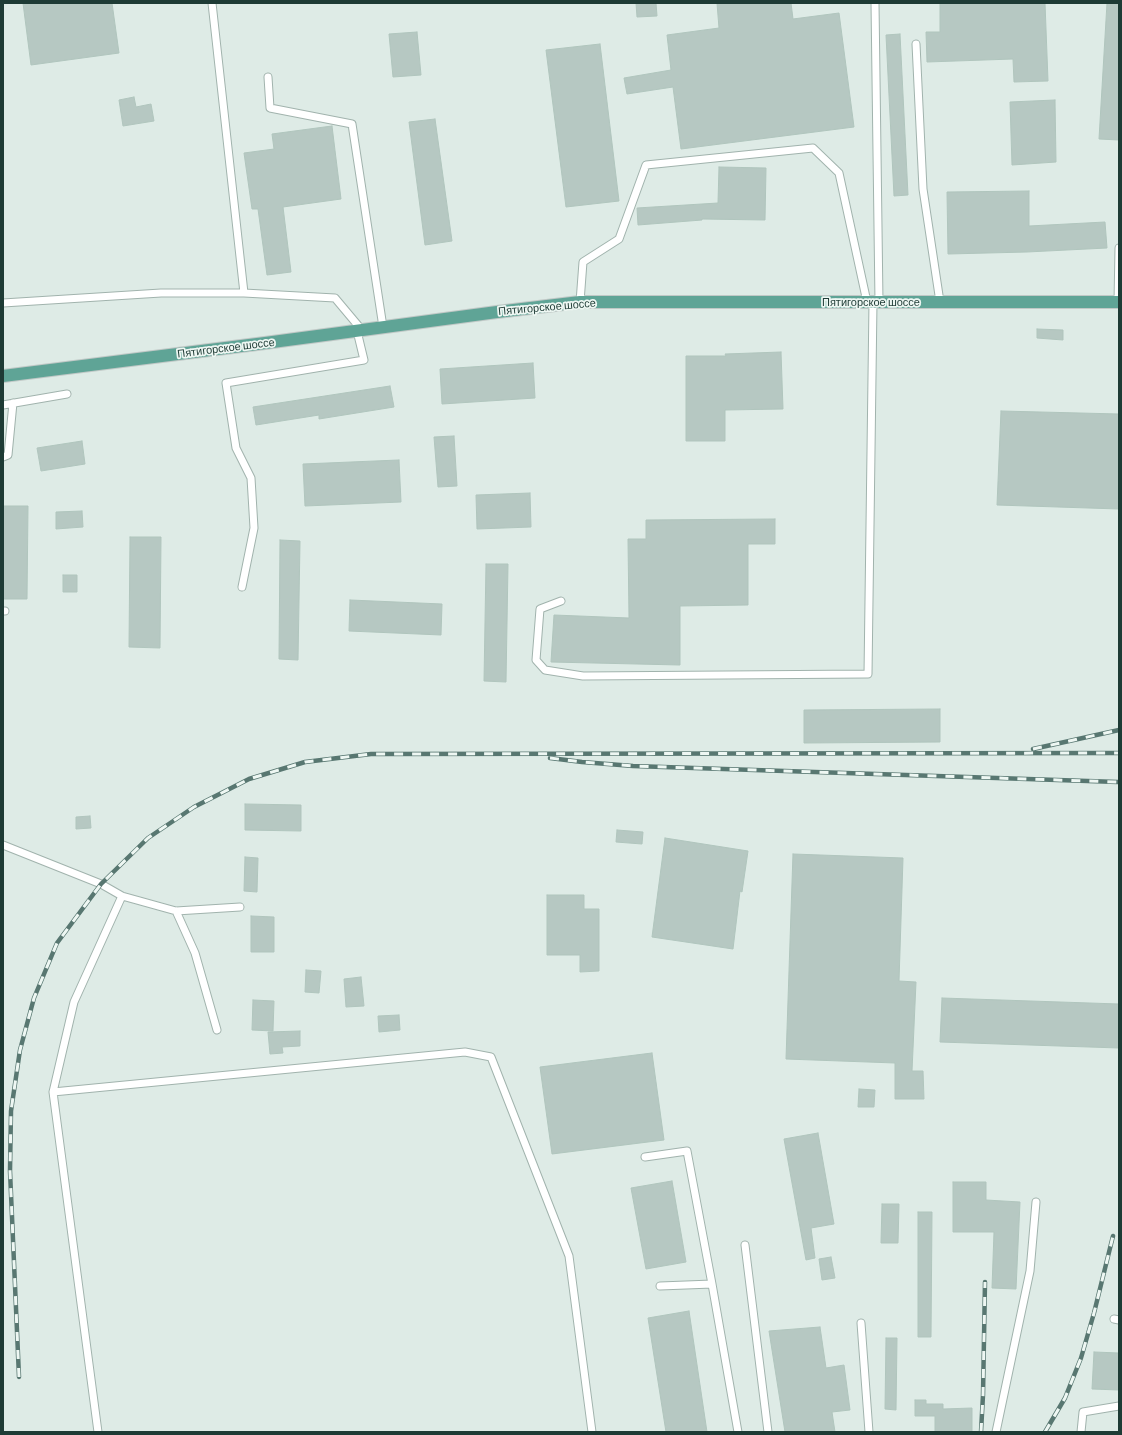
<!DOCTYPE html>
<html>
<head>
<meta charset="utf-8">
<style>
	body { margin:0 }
	#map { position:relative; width:1122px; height:1435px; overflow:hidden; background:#deebe6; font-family:Barlow,sans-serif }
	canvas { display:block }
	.frame { position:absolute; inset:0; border:4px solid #1e3b35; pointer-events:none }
</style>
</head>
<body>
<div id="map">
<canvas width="1122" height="1435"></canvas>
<div class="frame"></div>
</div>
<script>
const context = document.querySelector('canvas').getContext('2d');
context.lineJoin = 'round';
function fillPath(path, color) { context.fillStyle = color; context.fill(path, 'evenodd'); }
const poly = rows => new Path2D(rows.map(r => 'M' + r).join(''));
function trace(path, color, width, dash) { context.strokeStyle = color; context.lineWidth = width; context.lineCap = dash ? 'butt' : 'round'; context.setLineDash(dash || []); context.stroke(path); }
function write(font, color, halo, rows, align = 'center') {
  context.font = font + ' Barlow,sans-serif'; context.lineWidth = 3.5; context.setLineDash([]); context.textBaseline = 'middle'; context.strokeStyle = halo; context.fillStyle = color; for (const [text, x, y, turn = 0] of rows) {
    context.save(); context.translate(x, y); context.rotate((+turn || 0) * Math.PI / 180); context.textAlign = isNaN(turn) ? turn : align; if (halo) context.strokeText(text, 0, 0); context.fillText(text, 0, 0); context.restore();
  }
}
const building = poly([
	[23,3,112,3,119,53,31,65,23,3],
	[636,3,656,3,657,16,637,17,636,3],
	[717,3,791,3,793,19,839,13,854,127,681,149,673,87,627,94,624,78,671,70,667,35,719,28,717,3],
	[940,3,1045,3,1048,81,1014,82,1013,59,927,62,926,32,940,32,940,3],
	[1107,3,1119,3,1119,140,1099,139,1107,3],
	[417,32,421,75,393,77,389,34,417,32],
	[900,34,908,195,894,196,886,35,900,34],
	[600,44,619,201,566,207,546,50,600,44],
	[134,97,136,107,151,104,154,121,123,126,119,100,134,97],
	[1055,100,1056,162,1012,165,1010,102,1055,100],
	[435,119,452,241,425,245,409,122,435,119],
	[332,126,341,199,283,207,291,272,267,275,258,209,252,209,244,153,274,149,272,134,332,126],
	[719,167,766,168,765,220,702,219,702,220,638,225,637,208,718,203,719,167],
	[1029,191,1029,226,1105,222,1107,248,1027,252,948,254,947,192,1029,191],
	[1037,329,1063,330,1063,340,1037,338,1037,329],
	[781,352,783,409,725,410,725,441,686,441,686,356,726,356,725,354,781,352],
	[533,363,535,398,442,404,440,369,533,363],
	[390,386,394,407,319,419,319,415,256,425,253,407,390,386],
	[1001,411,1119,414,1119,509,997,505,1001,411],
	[454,436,457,486,438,487,434,437,454,436],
	[82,441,85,464,41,471,37,448,82,441],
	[399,460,401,502,305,506,303,464,399,460],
	[530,493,531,527,477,529,476,495,530,493],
	[3,506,28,506,27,599,3,599,3,506],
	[82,511,83,527,56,529,56,512,82,511],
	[775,519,775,544,748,544,748,605,680,606,680,665,551,662,554,615,629,618,628,539,646,539,646,520,775,519],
	[130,537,161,537,160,648,129,647,130,537],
	[280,540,300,541,298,660,279,659,280,540],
	[486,564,508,564,506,682,484,681,486,564],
	[63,575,77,575,77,592,63,592,63,575],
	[350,600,442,604,441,635,349,631,350,600],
	[940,709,940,742,804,743,804,710,940,709],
	[245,804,301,805,301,831,245,830,245,804],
	[90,816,91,828,76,829,76,817,90,816],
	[617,830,643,832,642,844,616,842,617,830],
	[665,838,748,851,742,892,740,891,733,949,652,937,665,838],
	[793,854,903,858,899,981,916,982,912,1071,923,1071,924,1099,895,1099,895,1063,786,1059,793,854],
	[245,857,258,858,257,892,244,891,245,857],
	[547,895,584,895,584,909,599,909,599,971,580,972,580,955,547,955,547,895],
	[251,916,274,917,274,952,251,952,251,916],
	[306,970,321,971,319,993,305,992,306,970],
	[361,977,364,1006,346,1007,344,979,361,977],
	[942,998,1119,1004,1119,1048,940,1042,942,998],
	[253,1000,274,1001,273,1031,252,1030,253,1000],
	[399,1015,400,1030,379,1032,378,1016,399,1015],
	[300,1031,300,1046,282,1047,283,1053,270,1054,268,1032,300,1031],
	[652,1053,664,1140,552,1154,540,1067,652,1053],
	[859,1089,875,1090,874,1107,858,1107,859,1089],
	[818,1133,834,1224,811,1228,815,1258,806,1260,784,1139,818,1133],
	[672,1181,686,1262,646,1269,631,1188,672,1181],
	[953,1182,986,1182,986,1200,1020,1202,1016,1289,992,1288,994,1232,953,1232,953,1182],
	[882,1204,899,1204,898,1243,881,1243,882,1204],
	[918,1212,932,1212,931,1337,918,1337,918,1212],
	[831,1257,835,1278,822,1280,819,1259,831,1257],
	[689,1311,707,1432,666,1432,648,1318,689,1311],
	[820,1327,826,1368,844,1365,850,1410,832,1412,835,1432,785,1432,769,1331,820,1327],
	[886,1338,897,1338,896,1410,885,1409,886,1338],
	[1094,1352,1119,1353,1119,1390,1092,1389,1094,1352],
	[915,1400,926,1400,926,1404,943,1404,943,1409,972,1408,972,1432,935,1432,935,1416,915,1416,915,1400]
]);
fillPath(building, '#b6c8c2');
trace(building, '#b0c5bd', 1);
const service = poly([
	[212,3,244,293],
	[875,3,879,302],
	[916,44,923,189,940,302],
	[268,77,270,108,352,124,383,327],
	[580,302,583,262,619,239,646,165,813,148,839,173,867,302],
	[1118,302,1119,248],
	[3,303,161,293,244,293,335,298,361,329],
	[3,405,67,394],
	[3,457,8,455,13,403],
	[242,587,254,528,251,478,236,448,226,383,364,360,357,331],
	[561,601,540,609,536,660,545,670,583,676,868,674,873,302],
	[3,611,5,611],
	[3,845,101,884,122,896,176,911,240,907],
	[176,911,195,953,217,1030],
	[53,1092,465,1052,491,1057,569,1256,592,1432],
	[645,1157,687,1151,712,1284,738,1432],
	[745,1245,768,1432],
	[660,1286,712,1284],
	[1114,1319,1119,1320],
	[861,1323,869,1432],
	[98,1432,53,1092,74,1002,122,896],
	[996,1432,1030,1271,1036,1202],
	[1081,1432,1083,1412,1119,1406]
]);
const primary = poly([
	[3,376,265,343,497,312,580,302,1119,302]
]);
trace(service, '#a1b3ad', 9);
trace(primary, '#c0c8c6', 14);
trace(service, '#fff', 7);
trace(primary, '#5fa496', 12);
const rail = poly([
	[1033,749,1119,730],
	[550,758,582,762,633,766,1118,782],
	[19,1377,10,1171,11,1111,20,1050,34,998,57,943,101,884,148,838,194,807,249,779,305,762,371,754,1119,753],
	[981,1432,983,1395,985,1282],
	[1045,1432,1065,1398,1081,1358,1094,1313,1113,1236]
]);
trace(rail, '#587771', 4.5);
trace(rail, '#eef7f3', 3, [9]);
write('11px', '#1e3b35', '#eef7f3', [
	["Пятигорское шоссе",871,302],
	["Пятигорское шоссе",547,307,-5],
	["Пятигорское шоссе",226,348,-7]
]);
</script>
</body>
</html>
